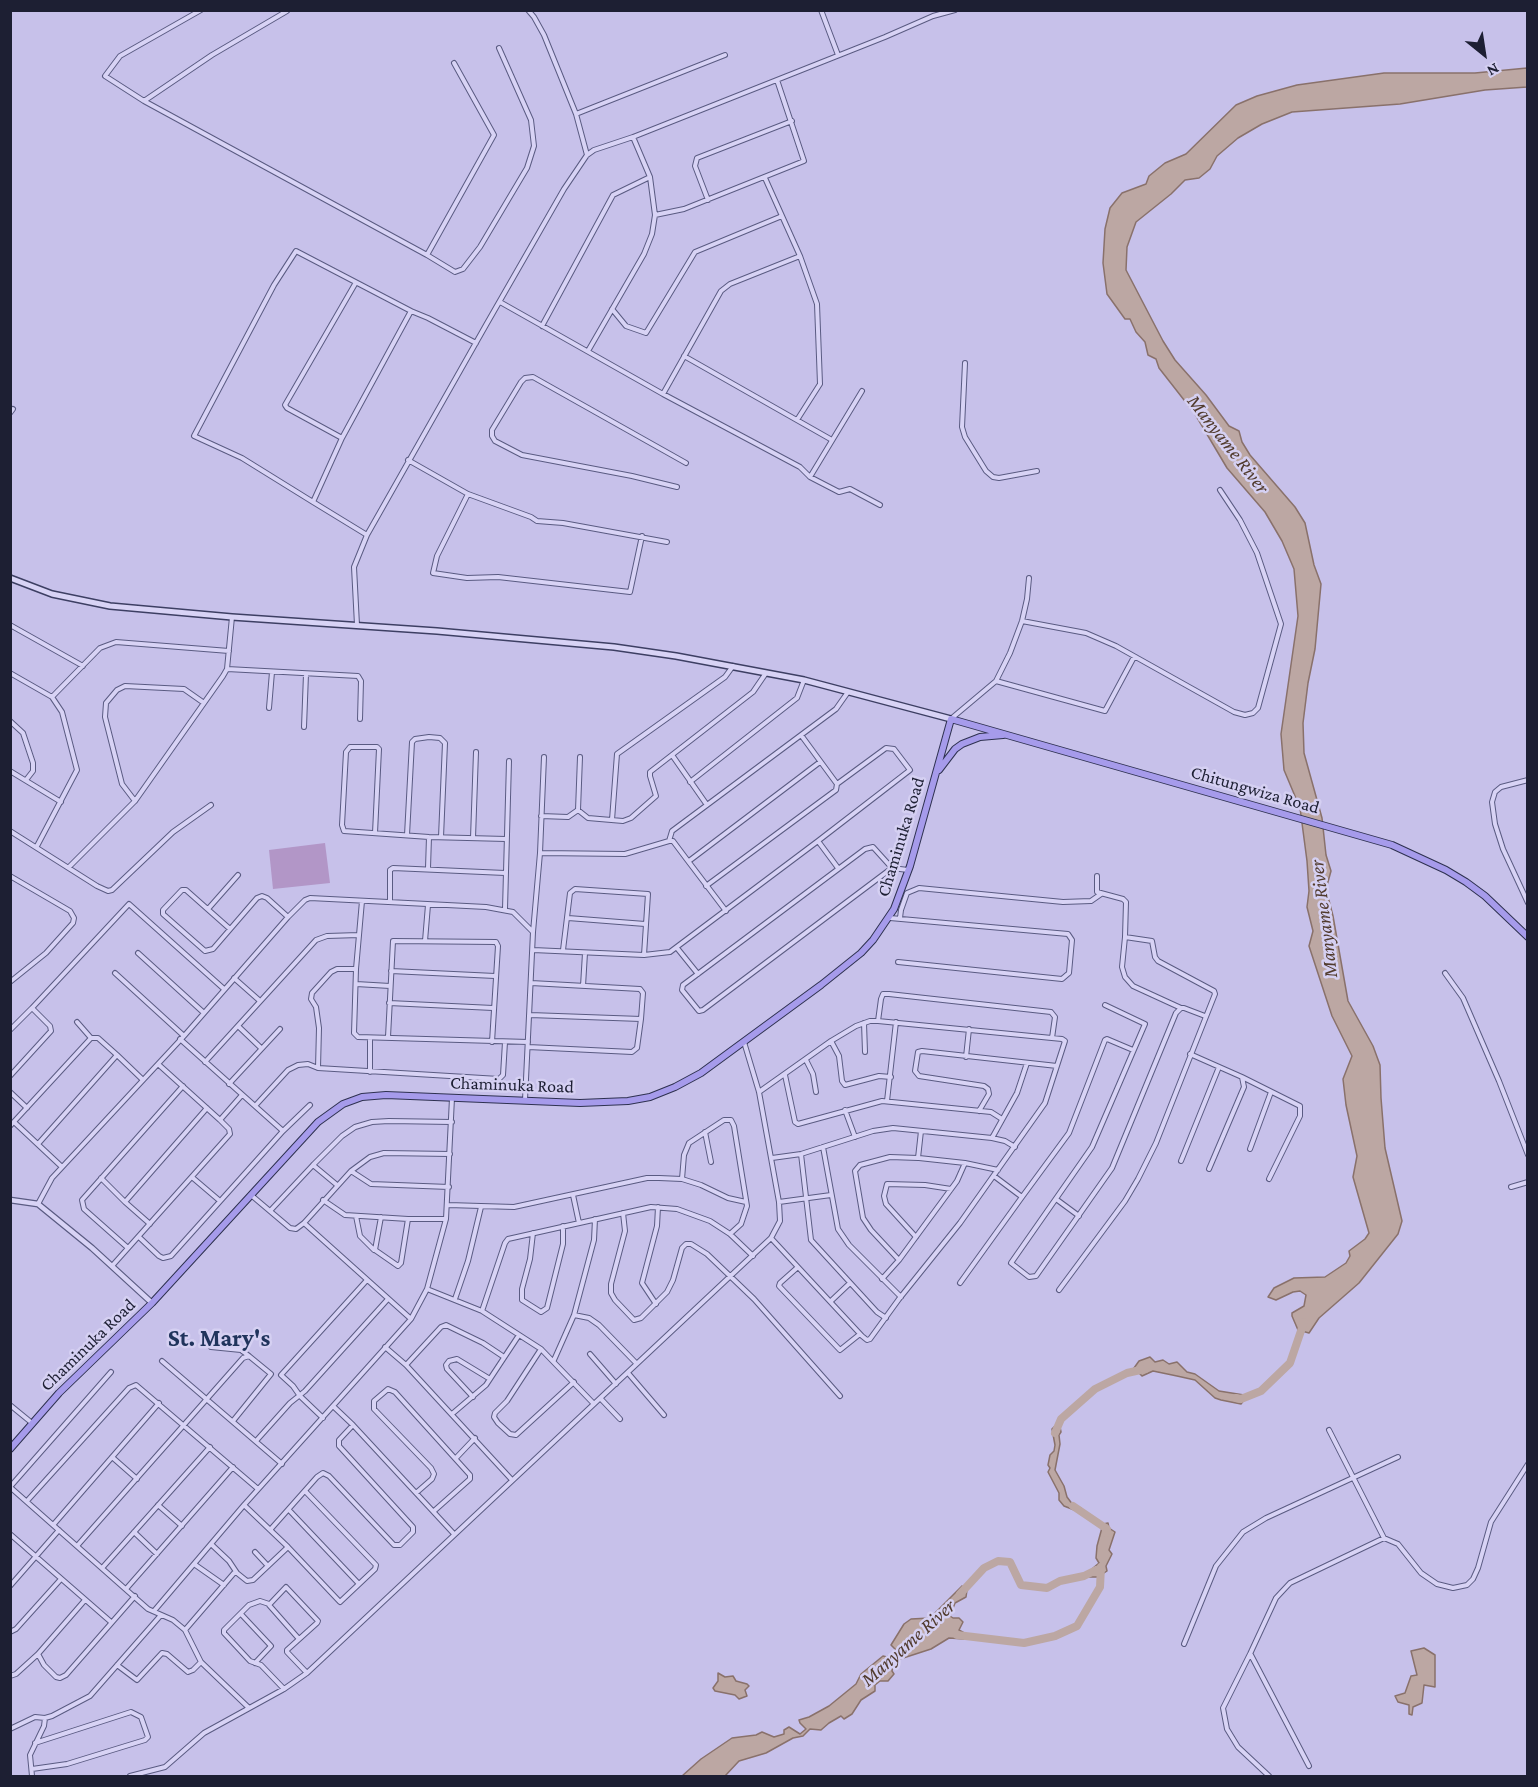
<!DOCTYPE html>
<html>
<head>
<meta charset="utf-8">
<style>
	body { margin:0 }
	#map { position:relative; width:1538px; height:1787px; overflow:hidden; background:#c7c1ea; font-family:"Crimson Pro",serif }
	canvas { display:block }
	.frame { position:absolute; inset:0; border:12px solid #1d1f33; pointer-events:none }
	.north { position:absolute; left:1454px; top:24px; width:60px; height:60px; -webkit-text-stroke:4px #d5d0f2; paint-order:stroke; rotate:150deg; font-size:16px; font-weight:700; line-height:24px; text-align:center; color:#1d1f33 }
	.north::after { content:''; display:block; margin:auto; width:21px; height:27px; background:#1d1f33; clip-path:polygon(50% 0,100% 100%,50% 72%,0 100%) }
</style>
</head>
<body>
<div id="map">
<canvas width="1538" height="1787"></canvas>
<div class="frame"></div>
<div class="north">N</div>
</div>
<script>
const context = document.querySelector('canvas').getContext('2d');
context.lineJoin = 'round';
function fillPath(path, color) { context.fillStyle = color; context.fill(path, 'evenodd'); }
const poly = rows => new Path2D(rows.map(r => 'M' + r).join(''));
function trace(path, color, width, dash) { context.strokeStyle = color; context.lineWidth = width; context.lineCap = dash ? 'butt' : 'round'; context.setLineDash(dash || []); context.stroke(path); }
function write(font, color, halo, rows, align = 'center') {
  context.font = font + ' "Crimson Pro",serif'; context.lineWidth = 5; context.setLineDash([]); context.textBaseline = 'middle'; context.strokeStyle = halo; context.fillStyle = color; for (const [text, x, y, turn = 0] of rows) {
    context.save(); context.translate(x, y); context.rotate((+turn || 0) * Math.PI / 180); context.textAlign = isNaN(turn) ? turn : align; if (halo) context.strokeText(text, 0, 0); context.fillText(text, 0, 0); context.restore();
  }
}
fillPath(poly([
	[325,843,330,883,273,889,269,850]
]), '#b296c7');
const water = poly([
	[1527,68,1527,87,1485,90,1400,104,1292,112,1262,124,1238,138,1217,156,1210,169,1199,178,1185,180,1171,194,1136,222,1127,247,1126,270,1163,341,1175,360,1206,395,1229,426,1239,431,1242,442,1250,455,1295,507,1305,523,1314,565,1321,584,1315,649,1308,683,1303,723,1304,753,1322,818,1326,855,1331,871,1326,889,1333,916,1348,1001,1373,1046,1380,1065,1381,1098,1385,1148,1402,1221,1398,1234,1359,1283,1319,1318,1309,1333,1298,1330,1292,1316,1292,1313,1304,1306,1306,1295,1300,1291,1293,1292,1276,1300,1268,1297,1274,1288,1294,1278,1325,1277,1346,1263,1350,1256,1349,1251,1365,1239,1369,1233,1353,1177,1357,1156,1346,1105,1343,1079,1352,1056,1332,1016,1309,946,1313,931,1307,907,1309,891,1307,861,1300,808,1284,770,1281,734,1298,616,1294,569,1282,541,1265,512,1227,468,1195,414,1159,368,1156,359,1148,355,1145,342,1136,332,1130,319,1125,319,1107,294,1103,263,1105,229,1110,208,1122,193,1146,184,1149,176,1165,163,1186,154,1236,105,1257,96,1297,85,1384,73,1475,73,1527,68],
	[1150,1357,1155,1362,1163,1360,1169,1364,1177,1362,1187,1372,1195,1374,1219,1391,1244,1395,1244,1400,1241,1404,1221,1400,1215,1398,1195,1380,1177,1376,1153,1371,1142,1376,1134,1368,1139,1361,1150,1357],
	[1057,1424,1060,1427,1061,1432,1059,1435,1060,1444,1055,1470,1064,1486,1067,1497,1073,1505,1081,1508,1082,1513,1064,1506,1059,1500,1059,1493,1048,1472,1050,1468,1048,1465,1050,1455,1054,1451,1055,1445,1052,1429,1057,1424],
	[1108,1523,1109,1528,1115,1532,1109,1550,1112,1554,1106,1566,1107,1571,1098,1577,1088,1577,1086,1574,1099,1563,1096,1558,1097,1546,1103,1524,1108,1523],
	[962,1586,967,1590,966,1597,955,1603,950,1616,953,1618,959,1618,963,1622,959,1630,966,1634,964,1639,949,1638,931,1649,894,1661,892,1671,894,1674,888,1681,880,1681,875,1685,875,1691,861,1700,852,1714,844,1719,841,1716,829,1723,821,1730,810,1729,803,1736,793,1738,766,1753,739,1761,725,1776,682,1776,701,1759,732,1738,756,1735,762,1732,774,1737,784,1734,784,1730,789,1727,800,1734,806,1729,800,1723,799,1720,809,1717,829,1706,856,1684,861,1674,883,1656,887,1657,898,1652,891,1645,904,1624,911,1619,930,1618,962,1586],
	[1424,1648,1435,1655,1435,1687,1424,1685,1422,1703,1413,1707,1412,1715,1409,1714,1409,1705,1398,1702,1395,1696,1405,1693,1411,1676,1417,1675,1411,1651,1424,1648],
	[718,1673,725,1677,733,1676,736,1681,747,1684,749,1686,745,1690,747,1696,739,1699,735,1695,715,1691,713,1688,718,1681,718,1673]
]);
fillPath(water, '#bca7a3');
trace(water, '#89716b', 1.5);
trace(poly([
	[1236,1398,1241,1399,1261,1391,1290,1363,1304,1322],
	[1055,1433,1061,1419,1095,1389,1127,1373,1145,1369],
	[1073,1506,1107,1529,1106,1533],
	[960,1594,984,1568,998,1561,1010,1562,1021,1585,1047,1588,1060,1581,1084,1576,1096,1570],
	[957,1635,1024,1643,1055,1636,1077,1626,1100,1587,1101,1567]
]), '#bca7a3', 8);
const minor = poly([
	[201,10,120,56,105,76,144,101,427,255,455,272,463,269,480,247,527,168,534,146,531,120,499,48],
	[528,10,534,17,544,35,576,114,587,155],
	[821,10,838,55],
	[144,101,212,55,287,11],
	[576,114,725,55],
	[765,178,800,256,817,304,820,384,797,420],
	[708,200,695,166,697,158,792,121],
	[655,215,684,209,804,161,777,80],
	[427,255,494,135,454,63],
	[500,302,663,394,800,467,810,477,839,492,850,489,880,505],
	[612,309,626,326,646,333,695,252,782,216],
	[411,311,428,318,476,343],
	[542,326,613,195,650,177],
	[588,351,644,254,652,234,655,215,650,177,633,137],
	[684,356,832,440],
	[965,363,962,427,965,437,986,471,993,477,999,478,1037,471],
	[663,394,721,291,730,284,800,256],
	[10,413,13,409],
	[342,438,287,408,285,405,355,284],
	[408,460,468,494,531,517,537,521,563,523,667,542],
	[810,477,862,391],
	[677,487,632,476,522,455,495,441,492,436,492,430,521,382,525,378,533,377,686,463],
	[468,494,437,556,433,573,467,578,498,577,630,592,642,536],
	[313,502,342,438,411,311,296,251,274,285,194,436,242,458,313,502,367,535],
	[1022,621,1086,633,1116,646,1234,712,1245,715,1253,713,1258,708,1281,624,1257,553,1240,520,1220,490],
	[10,625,83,666],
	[357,625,354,567,367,535,486,325,564,189,587,155,594,150,633,137,885,37,933,16,955,10],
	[227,669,358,676,361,681,360,719],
	[10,673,52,697,62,712,77,770,37,846],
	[996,681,1105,711,1134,657],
	[52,697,100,648,116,642,229,651],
	[269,708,272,672],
	[952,718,996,681,1010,653,1022,621,1027,599,1029,578],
	[10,721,23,733,33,763,33,771,26,780],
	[304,727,306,674],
	[672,755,707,805],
	[10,771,61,802],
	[1528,780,1501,787,1495,792,1492,802,1495,824,1503,849,1528,903],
	[690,782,797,698,804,680],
	[135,801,122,784,105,717,106,703,117,690,125,686,184,689,204,703],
	[578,810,580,757],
	[541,816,568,817,578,810,588,818,623,821,631,818,656,796,650,776,650,772,753,692,766,673],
	[612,820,617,754,725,677,733,666],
	[10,831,97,886,108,891,112,890,173,832,211,805],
	[375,833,379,749,377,747,350,747,346,752,342,825,344,831,429,837,506,839],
	[407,835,412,742,415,739,429,737,440,738,445,743,441,837],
	[473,838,476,752],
	[818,841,838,868],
	[540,853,544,757],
	[689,861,820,762],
	[69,867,135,801,223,676,227,669,232,617],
	[428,868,429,837],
	[892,868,703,1010,699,1011,682,990,683,985,865,849,873,847,892,868,908,870],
	[10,876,70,911,74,918,73,923,46,953,10,982],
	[706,886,836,790,837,784,801,735],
	[362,901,356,969,354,1033,358,1037,528,1042],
	[390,902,390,870,393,868,505,873],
	[208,909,238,875],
	[505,909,509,761],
	[726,911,688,861,673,841,669,841,672,831,836,709,848,692],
	[568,918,645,924],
	[890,918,1068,934,1072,940,1069,973,1062,979,898,962],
	[900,918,901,910,907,893,919,888,1063,902,1091,901,1101,894],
	[230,929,186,890,182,890,163,910,163,914,205,951,213,949,257,898,262,896,267,898,288,917],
	[533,932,540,853,625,854,669,841],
	[1125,937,1122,967,1125,977,1133,986,1181,1008],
	[425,941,428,905],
	[677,948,698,974],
	[533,950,644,955,670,952,818,841,910,770,894,749,886,748,837,784],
	[563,950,570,893,575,889,648,894,644,955],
	[138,953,204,1013],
	[356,969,337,969,331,972,312,993,311,999,316,1007,319,1028,318,1068,499,1079,503,1075,505,1042],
	[391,971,495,976],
	[115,973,184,1036],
	[1445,973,1463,998,1499,1081,1528,1155],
	[234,978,260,1001],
	[356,984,390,986],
	[583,986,585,953],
	[389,1003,493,1008],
	[1105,1005,1145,1024,1092,1147,1011,1263,1029,1277,1036,1276,1112,1168,1176,1013,1181,1008,1184,1008,1205,1016],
	[32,1008,129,904,224,989],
	[530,1015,641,1019,643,993,640,989,531,983],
	[878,1021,881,999,883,994,889,994,1051,1012,1055,1017,1052,1038],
	[77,1022,91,1038],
	[864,1023,865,1052],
	[238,1026,261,1048],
	[10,1030,32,1008,50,1026,51,1031,10,1076],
	[388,1037,393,941,496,942,498,946,492,1042],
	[180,1039,283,1131],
	[831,1041,839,1056,842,1081,845,1085,879,1076,891,1077],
	[528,1047,632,1052,637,1048,641,1019],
	[1190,1054,1242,1077,1300,1106,1300,1116,1269,1179],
	[966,1057,969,1029],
	[806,1060,813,1074,816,1092],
	[205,1062,316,940,327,936,359,935],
	[370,1072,370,1038],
	[785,1075,795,1122,798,1124,882,1101,991,1112,1002,1119],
	[229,1084,280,1029],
	[10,1092,27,1108],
	[759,1092,831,1041,856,1026,870,1021,878,1021,1062,1039,1065,1041,1045,1103,960,1223,899,1299,870,1339,867,1340,862,1336,771,1238],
	[887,1101,896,1022],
	[255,1106,288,1070,298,1065,308,1064,318,1068],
	[845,1110,855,1137],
	[979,1111,989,1094,988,1089,984,1086,919,1076,915,1071,918,1052,922,1051,1057,1066],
	[220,1120,242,1095],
	[14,1122,62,1167],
	[10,1126,91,1038,98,1038,117,1055],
	[705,1132,711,1162],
	[992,1138,1017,1093,1027,1063],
	[38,1144,117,1055,143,1080],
	[823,1147,838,1229,849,1245,901,1297],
	[1250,1149,1271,1092],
	[801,1154,811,1240,877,1312,886,1318],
	[772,1158,801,1154,873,1131,893,1128,992,1138,1005,1141,1015,1147],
	[919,1158,965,1163,998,1170],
	[1181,1161,1219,1067],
	[313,1165,337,1185],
	[1209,1169,1244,1087,1242,1077],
	[351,1171,371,1184,449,1187],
	[994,1176,1022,1197,1069,1133,1105,1040,1107,1039,1133,1050],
	[101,1178,125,1202],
	[193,1178,220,1201],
	[682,1179,684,1155,689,1143,724,1120,731,1120,734,1126,747,1206,741,1224,730,1234],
	[1511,1187,1528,1182],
	[251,1195,290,1228,296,1229,304,1223,351,1171,370,1157,384,1153,450,1154],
	[573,1195,579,1223],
	[1056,1199,1079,1216],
	[323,1200,345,1215,408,1219,446,1219],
	[779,1202,831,1195],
	[38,1204,52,1178,184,1036,288,917,305,900,310,898,486,907,513,912,533,932,525,1100],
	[448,1205,514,1207,647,1178,659,1178,682,1179,701,1185,728,1198,746,1202],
	[270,1211,313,1165,342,1136,355,1127,372,1122,389,1121,452,1122],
	[623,1213,625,1231,611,1284,611,1293,615,1300,634,1320,641,1318,667,1292,673,1280,682,1248,686,1244,691,1244,707,1254,754,1299,840,1396],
	[356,1216,360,1236,374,1250],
	[381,1217,375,1250,398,1266,401,1263,408,1219],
	[304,1223,411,1319],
	[150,1224,125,1202,207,1108],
	[533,1233,530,1259,522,1289,522,1300,541,1312,547,1308,563,1244,563,1226],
	[139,1237,159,1256,163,1258,171,1256,283,1131,310,1105],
	[916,1237,886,1204,884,1196,887,1184,925,1185,951,1189],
	[128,1248,84,1209,82,1200,183,1086],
	[899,1260,871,1230,863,1218,855,1171,860,1165,890,1157,918,1158,921,1131],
	[112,1266,230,1134,229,1129,220,1120,158,1064],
	[798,1267,780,1283,779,1286,840,1350,860,1334],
	[882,1279,899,1260,957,1181,965,1163],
	[960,1283,1022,1197],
	[427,1289,482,1311,541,1349,594,1404],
	[1059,1290,1125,1201,1138,1179,1156,1143,1215,994,1214,991,1158,961,1155,957,1152,941,1125,937,1126,902,1123,899,1097,892,1097,876],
	[455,1299,468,1261,481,1207],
	[831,1301,850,1283],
	[656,1304,642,1283,657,1226,658,1207],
	[482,1311,505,1243,508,1239,651,1207,677,1209,710,1221,730,1234,753,1256],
	[574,1315,589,1318,599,1325,636,1363],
	[211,1347,241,1350,249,1356],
	[385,1347,406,1365,512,1480],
	[541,1349,507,1401,495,1413,494,1417,498,1423,510,1434,516,1435,574,1382],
	[590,1354,616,1384],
	[554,1360,574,1315,594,1240,595,1219],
	[162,1361,282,1464],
	[406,1365,441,1327,446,1325,483,1343,504,1357],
	[628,1373,664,1415],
	[473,1397,447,1369,446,1365,449,1361,457,1359,490,1379],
	[601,1399,620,1419],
	[10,1405,32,1423],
	[333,1406,353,1425,454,1534],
	[452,1414,486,1385,519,1335],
	[323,1418,300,1396,293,1386,281,1375,367,1280],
	[1329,1430,1384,1538],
	[256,1441,290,1403,305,1391,388,1299],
	[112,1457,137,1479],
	[456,1458,475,1438],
	[10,1487,148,1609,173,1620,185,1630,201,1662,249,1708],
	[10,1487,111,1372],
	[416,1493,432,1479,434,1474,431,1468,374,1409,374,1401,388,1389,395,1392,470,1475,470,1479,434,1511],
	[27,1501,129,1388,136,1385,258,1489],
	[158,1505,182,1526],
	[244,1505,288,1547,340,1602,375,1569,376,1565,305,1491],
	[289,1510,359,1584],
	[54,1524,159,1403],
	[270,1530,317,1477,323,1473,329,1476,394,1545,400,1545,413,1532,413,1527,339,1446,339,1440,353,1425],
	[134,1532,157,1554],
	[10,1534,111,1622],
	[211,1544,229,1561,237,1573],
	[77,1546,243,1358,249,1356,271,1374,233,1421],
	[255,1552,268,1566],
	[194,1564,224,1585],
	[103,1567,210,1447],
	[10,1586,59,1530],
	[126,1589,233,1467],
	[85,1600,38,1654,44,1665,56,1677,60,1678,66,1675,135,1596],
	[269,1604,260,1601,249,1605,224,1630,224,1633,250,1661,261,1665,284,1689],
	[154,1611,244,1505,411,1319,427,1289,446,1219,452,1098],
	[241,1614,271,1646,255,1663],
	[185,1630,234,1573,237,1573,247,1581,253,1580,288,1547],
	[10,1632,16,1629,61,1579],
	[299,1639,269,1605,286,1587,318,1621,317,1623,287,1650,287,1652,307,1673],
	[1184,1644,1216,1566,1243,1532,1266,1518,1398,1457],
	[1251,1655,1309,1766],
	[117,1665,137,1680,162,1653,167,1654,188,1672,193,1670,201,1662],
	[10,1676,16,1674,38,1654],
	[45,1718,52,1716,90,1696,161,1615],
	[10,1729,35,1717,45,1718,44,1726,30,1755,32,1776],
	[32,1769,67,1764,145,1740,148,1737,141,1717,131,1712,35,1743],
	[130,1776,165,1767,204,1733,284,1689,307,1673,771,1238,780,1221,779,1202,759,1092,744,1042],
	[1269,1776,1238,1747,1227,1729,1223,1708,1250,1654,1276,1598,1290,1583,1384,1538,1398,1544,1421,1573,1437,1584,1453,1588,1467,1585,1473,1579,1478,1568,1491,1522,1528,1464]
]);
const tertiary = poly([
	[10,1200,38,1204,92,1248,152,1303]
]);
const secondary = poly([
	[10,578,52,594,110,606,232,617,437,631,614,647,676,656,804,680,951,719]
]);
const primary = poly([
	[939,770,955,749,962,744,980,737,1003,735],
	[10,1449,59,1393,152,1303,318,1122,343,1104,362,1097,386,1095,580,1103,628,1101,650,1097,675,1087,701,1073,821,985,861,953,873,940,894,909,910,866,951,719,1392,845,1446,870,1466,882,1485,896,1528,937]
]);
trace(minor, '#5a5b82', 6);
trace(tertiary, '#5a5b82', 7);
trace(secondary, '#3d3f63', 8);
trace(primary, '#2e3150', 8);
trace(minor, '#d8d3f5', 4);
trace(tertiary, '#d8d3f5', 4.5);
trace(secondary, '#d8d3f5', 5);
trace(primary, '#a69beb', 6);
write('18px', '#1d1f33', '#d5d0f2', [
	["Chitungwiza Road",1255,790,16],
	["Chaminuka Road",901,837,-73],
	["Chaminuka Road",512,1085,2],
	["Chaminuka Road",88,1345,-44]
]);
write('italic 20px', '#513b2e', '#d5d0f2', [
	["Manyame River",1228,444,52],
	["Manyame River",1324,919,-97],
	["Manyame River",908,1643,-42]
]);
write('bold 24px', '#20345c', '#d5d0f2', [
	["St. Mary's",219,1339]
]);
</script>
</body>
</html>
